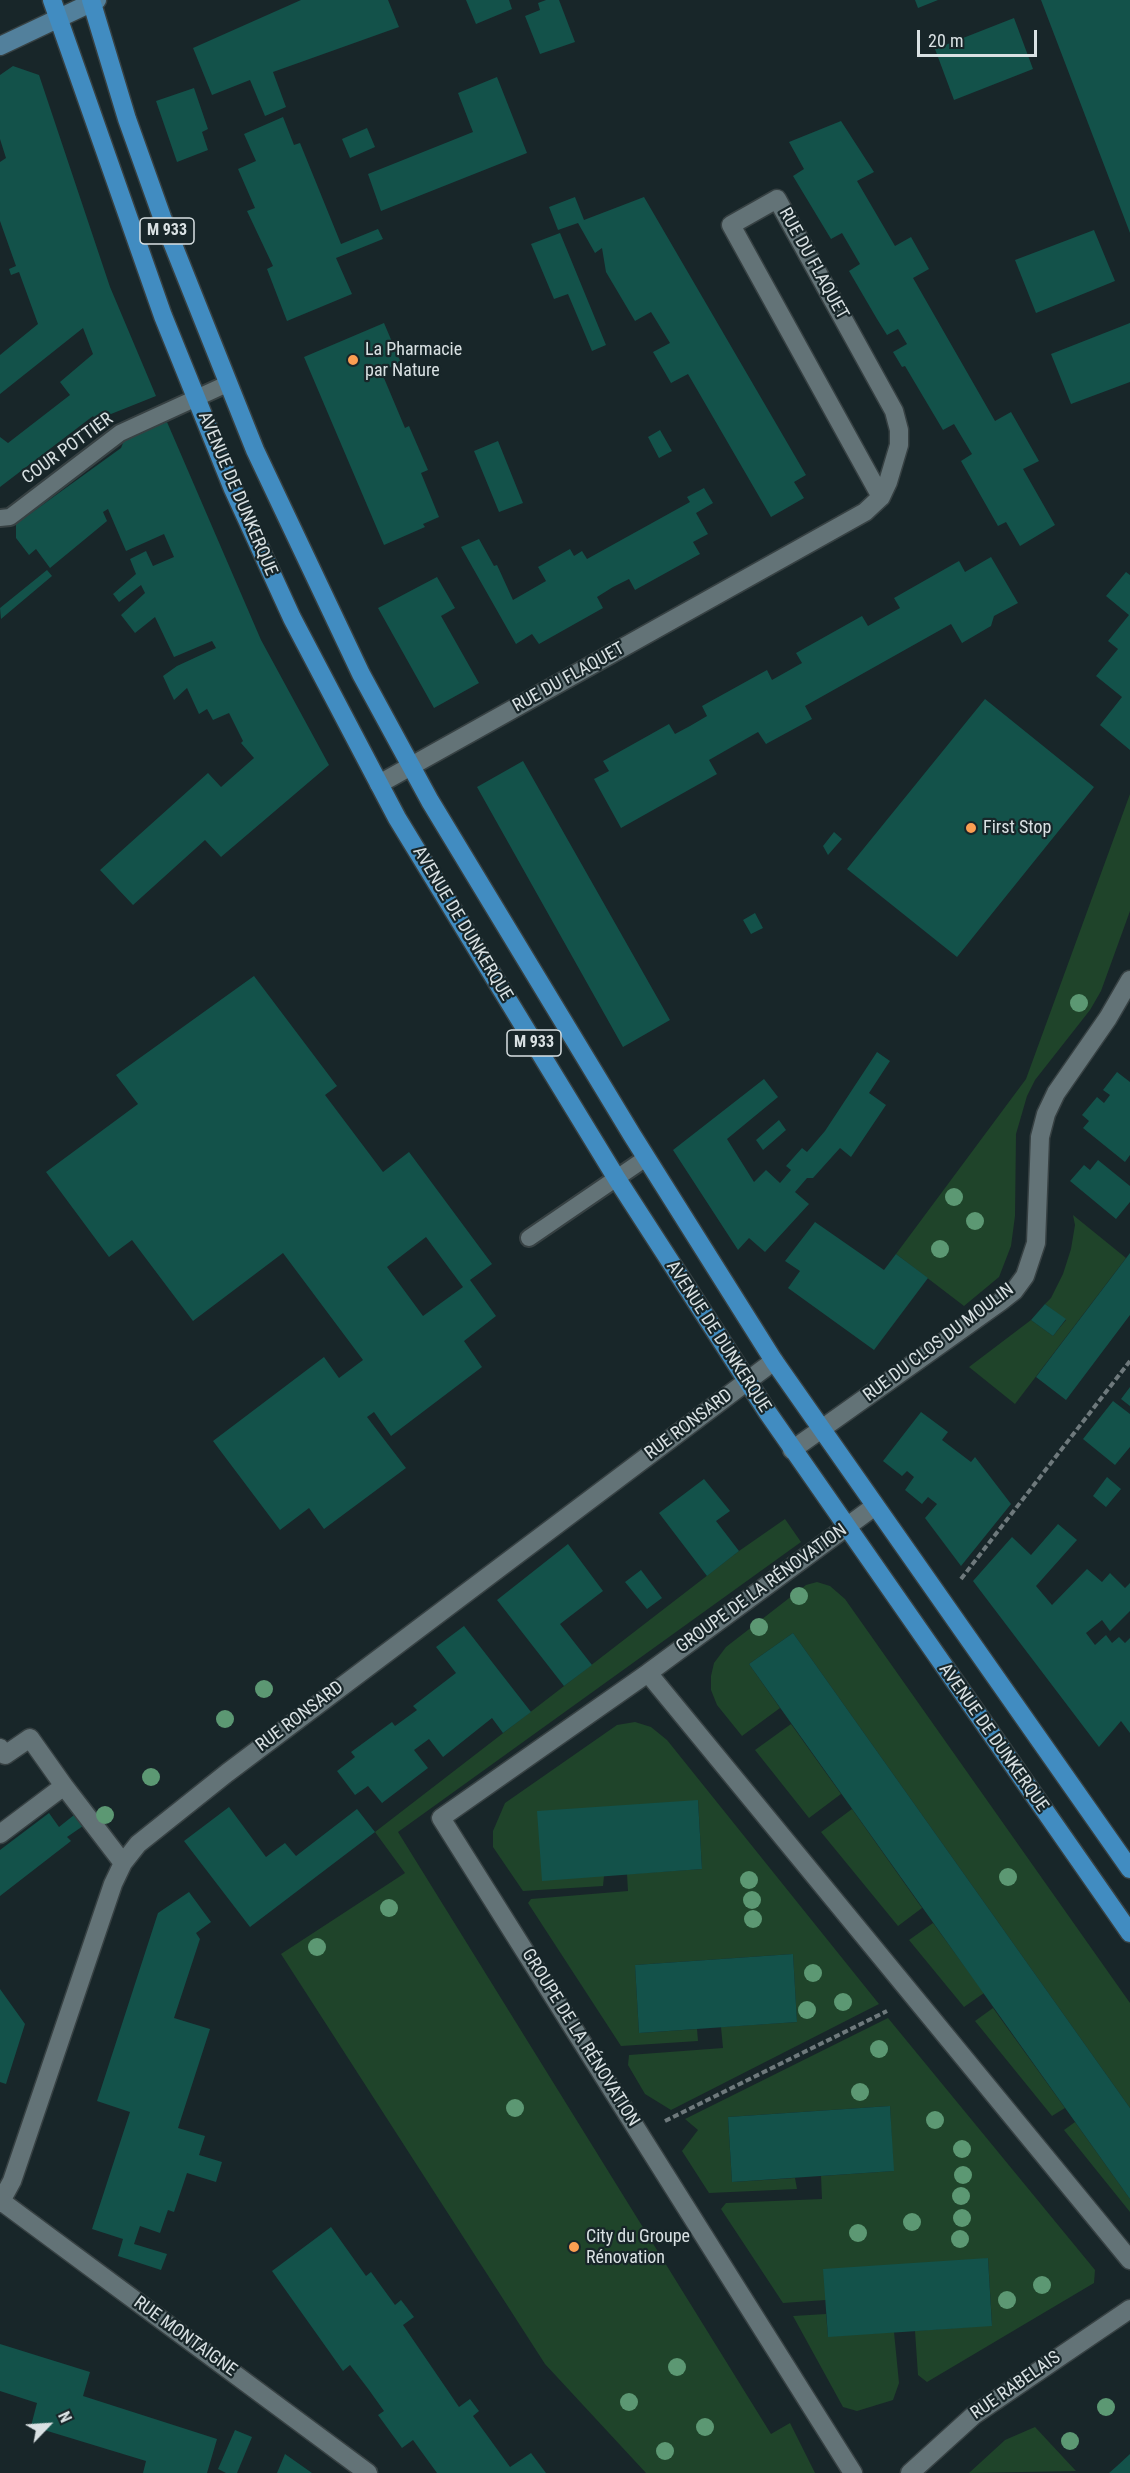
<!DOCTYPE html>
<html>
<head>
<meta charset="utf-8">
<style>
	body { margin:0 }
	#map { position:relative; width:1130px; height:2473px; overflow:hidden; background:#182629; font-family:"Roboto Condensed",sans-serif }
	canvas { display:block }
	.north { position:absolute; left:18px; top:2395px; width:60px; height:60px; -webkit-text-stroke:4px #182629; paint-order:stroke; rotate:65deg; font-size:16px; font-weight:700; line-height:24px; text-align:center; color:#d9e1e3 }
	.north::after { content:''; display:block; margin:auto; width:21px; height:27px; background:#d9e1e3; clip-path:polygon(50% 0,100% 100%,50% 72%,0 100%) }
	.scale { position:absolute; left:917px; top:30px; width:120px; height:27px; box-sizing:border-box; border:3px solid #d9e1e3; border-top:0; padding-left:8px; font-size:18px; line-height:21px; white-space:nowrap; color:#d9e1e3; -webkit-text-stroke:4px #182629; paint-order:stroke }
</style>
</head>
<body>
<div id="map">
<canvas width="1130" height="2473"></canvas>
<div class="north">N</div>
<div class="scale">20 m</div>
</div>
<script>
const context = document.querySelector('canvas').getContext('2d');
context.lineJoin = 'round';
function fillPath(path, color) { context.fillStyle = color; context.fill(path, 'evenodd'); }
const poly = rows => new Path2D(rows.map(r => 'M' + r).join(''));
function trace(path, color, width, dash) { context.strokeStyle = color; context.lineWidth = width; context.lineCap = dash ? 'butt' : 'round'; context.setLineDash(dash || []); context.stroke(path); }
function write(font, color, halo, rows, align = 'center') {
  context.font = font + ' "Roboto Condensed",sans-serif'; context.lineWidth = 4.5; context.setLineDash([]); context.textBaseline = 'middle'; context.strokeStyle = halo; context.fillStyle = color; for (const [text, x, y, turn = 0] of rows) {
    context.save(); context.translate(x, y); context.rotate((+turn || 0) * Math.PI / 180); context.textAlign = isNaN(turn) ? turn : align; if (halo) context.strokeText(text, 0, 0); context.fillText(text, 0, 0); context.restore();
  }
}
fillPath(poly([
	[1130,794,1130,911,1101,991,1090,1010,1035,1080,1027,1096,1016,1134,1015,1216,1011,1246,999,1277,964,1306,896,1254,1026,1079],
	[1073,1215,1126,1258,1015,1404,969,1367,1031,1320,1053,1336,1066,1320,1045,1304,1051,1298,1063,1274,1071,1249,1075,1225],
	[785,1519,801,1542,398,1832,771,2434,790,2423,815,2473,646,2473,545,2364,281,1954,405,1873,375,1832,739,1551],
	[817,1582,830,1586,845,1599,1130,2003,1130,2108,793,1633,749,1664,780,1708,742,1736,717,1705,711,1690,711,1676,714,1663,726,1647,806,1585],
	[635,1722,651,1727,667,1740,879,2004,671,2110,645,2094,628,2065,629,2055,723,2048,721,2027,797,2022,793,1954,635,1965,639,2033,697,2029,698,2041,621,2046,528,1903,531,1899,628,1891,627,1874,702,1869,698,1800,604,1876,603,1886,523,1891,493,1847,493,1831,505,1803,617,1725],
	[791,1724,841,1794,809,1818,755,1750],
	[852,1809,922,1908,898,1926,821,1832],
	[933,1923,984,1993,964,2007,909,1940],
	[993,2008,1065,2108,1052,2116,975,2021],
	[888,2018,1095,2270,1094,2283,927,2382,918,2375,915,2331,992,2325,988,2258,826,2300,783,2303,721,2209,726,2203,822,2199,821,2176,893,2171,890,2106,728,2117,732,2182,795,2178,797,2189,709,2193,682,2151,698,2130,685,2119],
	[1075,2122,1130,2199,1130,2212,1064,2130],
	[826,2314,828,2336,894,2332,899,2383,893,2400,857,2411,843,2407,793,2316],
	[1035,2427,1076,2471,969,2473,1005,2440]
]), '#1f442a');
fillPath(poly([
	[301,0,388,0,399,27,273,72,286,107,265,116,250,80,212,95,193,48],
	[466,0,509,0,512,9,476,24],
	[546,0,559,0,575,42,540,54,525,16,540,10,538,3],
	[915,0,938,0,918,8],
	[1041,0,1130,0,1130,233],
	[1014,18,1033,69,954,100,935,49],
	[13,66,39,75,110,287,156,396,96,420,93,416,0,487,0,437,8,443,70,395,60,382,93,354,83,328,0,394,0,355,38,324,19,272,11,275,9,269,16,266,0,221,0,162,6,158,0,139,0,75],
	[497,77,527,153,381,211,368,174,473,132,458,93],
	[194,88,208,129,202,132,208,150,177,162,156,101],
	[283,117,294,145,300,143,341,244,378,229,383,239,336,258,352,294,287,321,267,269,273,266,247,211,255,208,238,169,256,161,244,134],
	[841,121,874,172,857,181,895,246,911,237,929,269,913,278,995,421,1011,412,1039,461,1023,469,1055,525,1020,546,1006,522,998,526,961,461,972,454,954,424,943,430,905,366,902,367,893,352,907,344,898,329,887,335,877,319,849,271,860,264,842,233,831,239,793,176,804,169,789,142],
	[367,128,375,147,350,158,342,139],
	[575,197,584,220,644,197,806,475,794,482,804,498,771,517,688,374,671,383,653,352,670,343,651,312,635,321,606,272,602,248,595,253,578,223,558,230,549,207],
	[1094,230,1115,281,1036,313,1015,260],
	[560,233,606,345,592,351,568,294,554,299,531,244],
	[384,323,401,363,381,371,405,428,409,426,428,470,421,473,439,517,423,524,425,527,384,545,304,357],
	[1130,323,1130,382,1071,404,1051,354],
	[167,422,261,640,329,765,221,857,205,840,133,905,100,870,208,773,221,787,254,758,241,743,243,741,229,713,213,720,207,709,199,714,187,688,174,700,163,676,177,666,216,648,212,641,174,657,155,617,135,633,121,615,145,593,141,585,119,602,113,594,136,574,130,559,146,551,153,566,174,557,164,534,126,551,108,509,103,512,107,521,50,568,36,549,29,555,16,538,16,524,121,448,125,438],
	[660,430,672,451,659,458,648,437],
	[498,441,523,503,499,512,474,451],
	[704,488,713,503,696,513,708,534,693,542,700,554,635,590,629,579,613,587,597,597,603,608,539,644,532,634,516,644,461,547,479,539,494,566,497,565,513,600,546,581,538,567,570,549,574,556,582,551,587,559,690,502,687,497],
	[991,557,1018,603,994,616,991,626,962,643,951,624,805,706,812,719,766,744,758,732,709,760,717,774,621,828,594,779,609,771,603,761,669,724,675,734,690,726,707,716,702,706,767,670,772,680,802,663,796,653,862,616,868,626,900,608,894,598,959,561,965,572],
	[47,570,52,576,1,619,0,608],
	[1126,572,1130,575,1130,750,1100,725,1122,697,1096,676,1118,649,1108,641,1129,615,1106,596],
	[437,577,455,608,441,616,479,683,434,708,378,608],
	[985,699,1094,787,957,957,847,869],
	[523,761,670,1020,623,1047,477,787],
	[834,832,842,839,828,855,823,846],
	[755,913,763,928,751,934,743,920],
	[254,976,337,1086,325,1095,383,1172,409,1152,492,1264,470,1280,496,1316,464,1341,482,1367,391,1436,374,1412,367,1417,406,1468,324,1529,309,1508,280,1530,213,1441,324,1357,339,1378,363,1360,283,1253,193,1321,132,1240,109,1257,46,1172,138,1104,116,1075],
	[426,1237,463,1287,423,1316,387,1267],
	[877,1052,890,1061,869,1093,886,1105,851,1157,840,1148,813,1178,807,1178,795,1192,809,1204,765,1252,749,1238,738,1250,673,1150,764,1079,778,1097,727,1139,754,1182,766,1170,780,1183,791,1170,786,1166,802,1148,807,1152,825,1131],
	[1117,1072,1130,1082,1130,1155,1125,1162,1083,1128,1089,1121,1082,1115,1097,1097,1104,1103,1110,1095,1103,1090],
	[779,1120,786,1130,763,1150,756,1140],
	[1098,1160,1130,1186,1130,1202,1116,1219,1070,1181,1084,1165,1090,1170],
	[815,1222,884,1270,896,1254,928,1278,874,1350,788,1288,800,1271,785,1261],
	[1130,1253,1130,1315,1066,1400,1036,1377],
	[1045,1304,1066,1319,1053,1336,1031,1320],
	[1130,1387,1130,1406,1121,1399],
	[1113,1401,1130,1414,1130,1447,1115,1465,1083,1439],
	[921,1412,948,1432,942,1440,971,1462,975,1457,1011,1504,961,1566,925,1518,937,1504,928,1497,922,1504,905,1490,914,1477,907,1471,902,1476,883,1461],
	[1107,1477,1121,1489,1106,1507,1093,1496],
	[704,1479,730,1511,716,1521,739,1551,707,1576,659,1513],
	[1058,1524,1077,1540,1036,1586,1052,1605,1087,1569,1102,1582,1110,1573,1125,1588,1130,1583,1130,1611,1110,1631,1102,1620,1086,1633,1095,1645,1106,1635,1112,1643,1119,1637,1125,1643,1130,1638,1130,1733,1121,1721,1099,1747,973,1581,1012,1537,1031,1555],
	[568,1544,603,1591,560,1624,592,1665,564,1686,497,1600],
	[641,1570,662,1598,647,1609,625,1582],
	[464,1626,531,1712,503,1733,492,1718,443,1757,429,1739,414,1750,428,1768,382,1803,368,1786,355,1795,337,1771,355,1757,351,1752,392,1722,395,1726,417,1710,413,1706,456,1673,436,1647],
	[793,1633,1130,2108,1130,2199,749,1664],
	[698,1800,702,1869,542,1881,537,1811],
	[229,1807,266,1857,285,1843,296,1856,357,1809,375,1832,250,1927,184,1841],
	[49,1813,59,1827,74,1815,83,1826,67,1837,71,1841,0,1896,0,1850],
	[189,1892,211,1922,196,1933,200,1939,174,2018,210,2029,178,2128,205,2136,199,2155,222,2162,216,2182,187,2173,174,2212,168,2210,160,2233,140,2226,134,2244,167,2254,161,2270,118,2256,123,2239,92,2229,130,2112,97,2101,158,1913],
	[793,1954,797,2022,639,2033,635,1965],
	[0,1989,25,2024,6,2084,0,2082],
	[890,2106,894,2171,732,2182,728,2117],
	[331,2227,366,2276,371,2272,395,2305,401,2300,414,2317,403,2325,459,2407,470,2399,479,2411,473,2416,510,2467,531,2453,546,2473,437,2473,413,2440,402,2448,378,2415,384,2411,369,2390,350,2365,343,2371,272,2271],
	[988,2258,992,2326,828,2337,823,2269],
	[0,2344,90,2372,83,2396,217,2439,207,2473,143,2473,146,2461,31,2426,37,2403,0,2391],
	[235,2430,252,2437,237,2473,226,2473,218,2469],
	[285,2454,312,2473,277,2473],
	[1130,2454,1130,2473,1109,2473,1117,2466]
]), '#13524a');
const lane = poly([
	[0,518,10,517,120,433,227,384],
	[529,1238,646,1158]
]);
const street = poly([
	[379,784,865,512,881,497,888,482,899,445,899,430,894,411,777,199,731,225,881,497],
	[792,1450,1000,1302,1014,1291,1025,1276,1036,1243,1040,1137,1046,1114,1056,1093,1108,1018,1130,980],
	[648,1673,1130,2260],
	[0,1748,5,1755,30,1738,64,1786],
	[0,1834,64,1786,123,1863],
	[1,2201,368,2473],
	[0,2203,12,2181,113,1884,123,1863,138,1844,227,1773,774,1361],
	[853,2473,441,1818,648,1673,875,1506],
	[910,2473,974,2415,1130,2309]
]);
const secondary = poly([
	[0,46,97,0]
]);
const primary = poly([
	[52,0,163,316,233,489,292,618,397,818,617,1179,768,1413,1130,1933],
	[91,0,127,119,162,217,255,450,361,674,430,801,632,1135,774,1361,1130,1869]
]);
trace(lane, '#374143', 20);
trace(street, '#374143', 21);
trace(secondary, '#374143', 21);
trace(primary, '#374143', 21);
trace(poly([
	[961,1579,1130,1361],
	[665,2121,887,2011]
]), '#6e797c', 4, [6, 3]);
trace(lane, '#637377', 16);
trace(street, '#637377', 18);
trace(secondary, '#52809c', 18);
trace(primary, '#418cc1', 18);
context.fillStyle = '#5c9873';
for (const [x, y] of [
	[1079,1003],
	[954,1197],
	[975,1221],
	[940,1249],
	[799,1596],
	[759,1627],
	[264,1689],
	[225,1719],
	[151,1777],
	[105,1815],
	[1008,1877],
	[749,1880],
	[752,1900],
	[389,1908],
	[753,1919],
	[317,1947],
	[813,1973],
	[843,2002],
	[807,2010],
	[879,2049],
	[860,2092],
	[515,2108],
	[935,2120],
	[962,2149],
	[963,2175],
	[961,2196],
	[962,2218],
	[912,2222],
	[858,2233],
	[960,2239],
	[1042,2285],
	[1007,2300],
	[677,2367],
	[629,2402],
	[1106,2407],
	[705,2427],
	[1070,2441],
	[665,2451]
]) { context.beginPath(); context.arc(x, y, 9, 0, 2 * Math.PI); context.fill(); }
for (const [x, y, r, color] of [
	[353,360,6,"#fb9e52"],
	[971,828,6,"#fb9e52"],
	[574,2247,6,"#fb9e52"]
]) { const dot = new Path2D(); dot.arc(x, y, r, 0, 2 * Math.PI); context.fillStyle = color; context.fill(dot); trace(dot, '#182629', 2); }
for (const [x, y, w] of [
	[167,231,54],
	[534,1043,54]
]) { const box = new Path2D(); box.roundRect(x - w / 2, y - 13, w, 26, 4.5); context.fillStyle = '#182629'; context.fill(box); trace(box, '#d9e1e3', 1.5); }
write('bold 16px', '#d9e1e3', null, [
	["M 933",167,231],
	["M 933",534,1043]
]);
write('18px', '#d9e1e3', '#182629', [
	["RUE DU FLAQUET",813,264,61],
	["COUR POTTIER",68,449,-36],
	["AVENUE DE DUNKERQUE",237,494,67],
	["RUE DU FLAQUET",569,678,-29],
	["AVENUE DE DUNKERQUE",462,924,59],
	["AVENUE DE DUNKERQUE",718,1337,57],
	["RUE DU CLOS DU MOULIN",939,1343,-37],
	["RUE RONSARD",689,1425,-37],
	["GROUPE DE LA RÉNOVATION",762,1589,-36],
	["RUE RONSARD",300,1717,-37],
	["AVENUE DE DUNKERQUE",993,1738,55],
	["GROUPE DE LA RÉNOVATION",580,2038,58],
	["RUE MONTAIGNE",185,2337,36],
	["RUE RABELAIS",1016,2386,-35]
]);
write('18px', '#d9e1e3', '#182629', [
	["La Pharmacie",365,350],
	["par Nature",365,371],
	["First Stop",983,828],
	["City du Groupe",586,2237],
	["Rénovation",586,2258]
], 'left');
</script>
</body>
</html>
